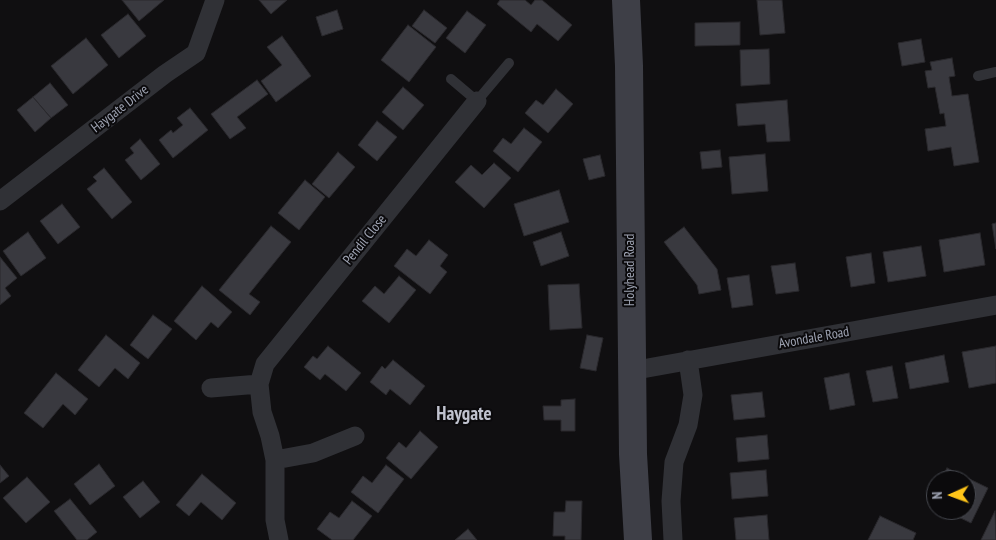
<!DOCTYPE html>
<html>
<head>
<meta charset="utf-8">
<style>
	body { margin:0 }
	#map { position:relative; width:996px; height:540px; overflow:hidden; background:#100f11; font-family:"PT Sans Narrow",sans-serif }
	canvas { display:block }
	.north { position:absolute; left:926px; top:470px; width:50px; height:50px; box-sizing:border-box; background:#0b0a0c; border:1px solid #46484f; border-radius:50%; rotate:268deg; font-size:14px; font-weight:700; line-height:20px; text-align:center; color:#9fa4b3 }
	.north::after { content:''; display:block; margin:auto; width:18px; height:22px; background:#ffc519; clip-path:polygon(50% 0,100% 100%,50% 72%,0 100%) }
</style>
</head>
<body>
<div id="map">
<canvas width="996" height="540"></canvas>
<div class="north">N</div>
</div>
<script>
const context = document.querySelector('canvas').getContext('2d');
context.lineJoin = 'round';
function fillPath(path, color) { context.fillStyle = color; context.fill(path, 'evenodd'); }
const poly = rows => new Path2D(rows.map(r => 'M' + r).join(''));
function trace(path, color, width, dash) { context.strokeStyle = color; context.lineWidth = width; context.lineCap = dash ? 'butt' : 'round'; context.setLineDash(dash || []); context.stroke(path); }
function write(font, color, halo, rows, align = 'center') {
  context.font = font + ' "PT Sans Narrow",sans-serif'; context.lineWidth = 4; context.setLineDash([]); context.textBaseline = 'middle'; context.strokeStyle = halo; context.fillStyle = color; for (const [text, x, y, turn = 0] of rows) {
    context.save(); context.translate(x, y); context.rotate((+turn || 0) * Math.PI / 180); context.textAlign = isNaN(turn) ? turn : align; if (halo) context.strokeText(text, 0, 0); context.fillText(text, 0, 0); context.restore();
  }
}
const building = poly([
	[122,0,164,0,139,21,122,0],
	[259,0,287,0,271,14,259,0],
	[500,0,525,0,531,5,535,0,542,0,572,25,558,41,537,24,531,32,497,4,500,0],
	[757,0,782,0,785,33,760,35,757,0],
	[337,10,343,29,322,36,316,17,337,10],
	[424,10,447,28,435,43,412,26,424,10],
	[467,11,486,25,465,53,446,38,467,11],
	[128,14,146,36,119,58,101,35,128,14],
	[740,22,740,45,695,46,695,23,740,22],
	[408,25,436,47,409,82,381,60,408,25],
	[282,36,311,76,276,102,261,81,282,65,267,47,282,36],
	[86,38,108,65,73,94,51,66,86,38],
	[921,39,925,62,902,66,898,43,921,39],
	[769,49,770,84,741,86,740,50,769,49],
	[952,58,955,76,949,77,952,96,968,94,979,162,954,166,951,147,928,151,925,129,946,126,944,113,940,114,935,87,928,88,925,71,932,70,930,62,952,58],
	[257,80,268,94,237,117,246,128,230,139,211,114,257,80],
	[50,83,68,105,51,118,33,97,50,83],
	[403,87,424,105,403,130,382,112,403,87],
	[556,89,573,104,548,133,525,113,536,100,543,105,556,89],
	[33,97,51,118,35,132,17,110,33,97],
	[787,100,790,141,767,142,765,124,738,126,736,104,787,100],
	[190,108,208,130,173,158,159,140,171,130,173,133,183,125,177,118,190,108],
	[377,121,397,137,377,161,358,145,377,121],
	[524,128,542,142,518,172,493,151,503,138,511,144,524,128],
	[140,139,160,164,141,180,125,160,134,153,130,148,140,139],
	[720,150,722,167,702,169,700,152,720,150],
	[338,152,355,167,329,198,312,184,338,152],
	[765,154,768,191,732,194,729,157,765,154],
	[600,155,605,176,589,180,583,159,600,155],
	[494,163,511,178,484,208,455,182,471,165,482,175,494,163],
	[104,168,132,202,112,219,87,189,97,181,93,177,104,168],
	[305,180,325,197,299,230,278,213,305,180],
	[559,190,569,222,524,236,514,204,559,190],
	[62,204,80,227,58,244,40,221,62,204],
	[996,223,996,249,992,224,996,223],
	[271,226,291,242,249,294,260,302,250,315,219,290,271,226],
	[684,227,717,269,721,290,699,294,697,285,664,242,684,227],
	[28,232,46,258,21,276,3,251,28,232],
	[561,232,569,256,541,266,533,242,561,232],
	[980,233,985,265,944,272,939,240,980,233],
	[429,240,448,255,440,266,447,272,430,294,394,266,407,249,416,256,429,240],
	[921,246,926,276,888,282,883,252,921,246],
	[871,253,875,283,851,287,846,257,871,253],
	[0,257,17,278,5,288,11,296,0,305,0,257],
	[795,263,799,291,776,294,771,266,795,263],
	[749,275,753,305,732,308,727,278,749,275],
	[399,276,416,290,389,323,362,301,375,286,384,294,399,276],
	[579,284,582,328,550,330,548,285,579,284],
	[202,286,232,312,218,328,211,322,196,340,174,321,202,286],
	[153,315,172,329,148,359,130,345,153,315],
	[106,335,140,363,128,379,115,368,99,387,78,370,106,335],
	[587,335,603,338,596,371,580,368,587,335],
	[328,346,361,373,346,391,325,374,320,380,304,367,313,356,317,359,328,346],
	[996,346,996,383,969,388,962,352,996,346],
	[944,355,949,382,910,389,905,363,944,355],
	[393,360,425,386,410,405,390,389,386,395,370,382,382,366,385,369,393,360],
	[892,366,898,398,873,402,866,371,892,366],
	[56,373,88,399,75,415,63,404,43,428,24,413,56,373],
	[849,373,855,405,830,410,824,378,849,373],
	[762,392,765,417,734,420,731,395,762,392],
	[575,399,575,431,561,431,561,420,544,420,543,406,561,406,561,400,575,399],
	[420,431,438,447,411,479,386,458,399,442,406,448,420,431],
	[767,435,769,459,738,462,736,438,767,435],
	[99,464,115,486,90,505,74,484,99,464],
	[0,465,9,476,0,483,0,465],
	[386,465,404,479,378,513,351,492,363,476,372,483,386,465],
	[947,468,988,488,971,523,944,510,966,510,966,480,941,480,947,468],
	[766,470,768,496,732,499,730,473,766,470],
	[202,474,236,503,222,520,201,502,189,516,176,505,202,474],
	[27,477,50,502,26,523,3,498,27,477],
	[143,481,160,502,140,518,123,497,143,481],
	[936,491,936,506,930,503,936,491],
	[70,499,97,532,87,540,77,540,54,511,70,499],
	[352,501,372,516,353,540,332,540,317,529,330,512,339,518,352,501],
	[566,501,582,501,581,540,565,540,565,536,553,536,554,512,565,512,566,501],
	[995,511,996,540,981,540,995,511],
	[767,515,769,540,736,540,734,518,767,515],
	[880,516,916,533,913,540,868,540,880,516],
	[468,529,477,540,455,540,468,529]
]);
fillPath(building, '#39393f');
trace(building, '#2a292d', 1);
trace(poly([
	[978,76,996,72],
	[451,79,477,101,509,63]
]), '#303136', 10);
trace(poly([
	[0,201,165,74,196,53,215,0],
	[631,371,996,305],
	[211,388,259,384],
	[275,460,313,453,355,436],
	[279,540,275,520,275,460,270,436,262,412,259,384,265,364,477,101],
	[673,540,671,501,674,462,688,425,693,395,688,360]
]), '#303136', 19);
trace(poly([
	[626,0,629,66,633,454,638,540]
]), '#3e3f47', 28);
write('14px', '#9fa4b3', '#0b0a0c', [
	["Haygate Drive",120,109,-38],
	["Pendil Close",365,240,-51],
	["Holyhead Road",630,270,-90],
	["Avondale Road",814,338,-10]
]);
write('bold 19px', '#c0c3cf', '#0b0a0c', [
	["Haygate",464,415]
]);
</script>
</body>
</html>
